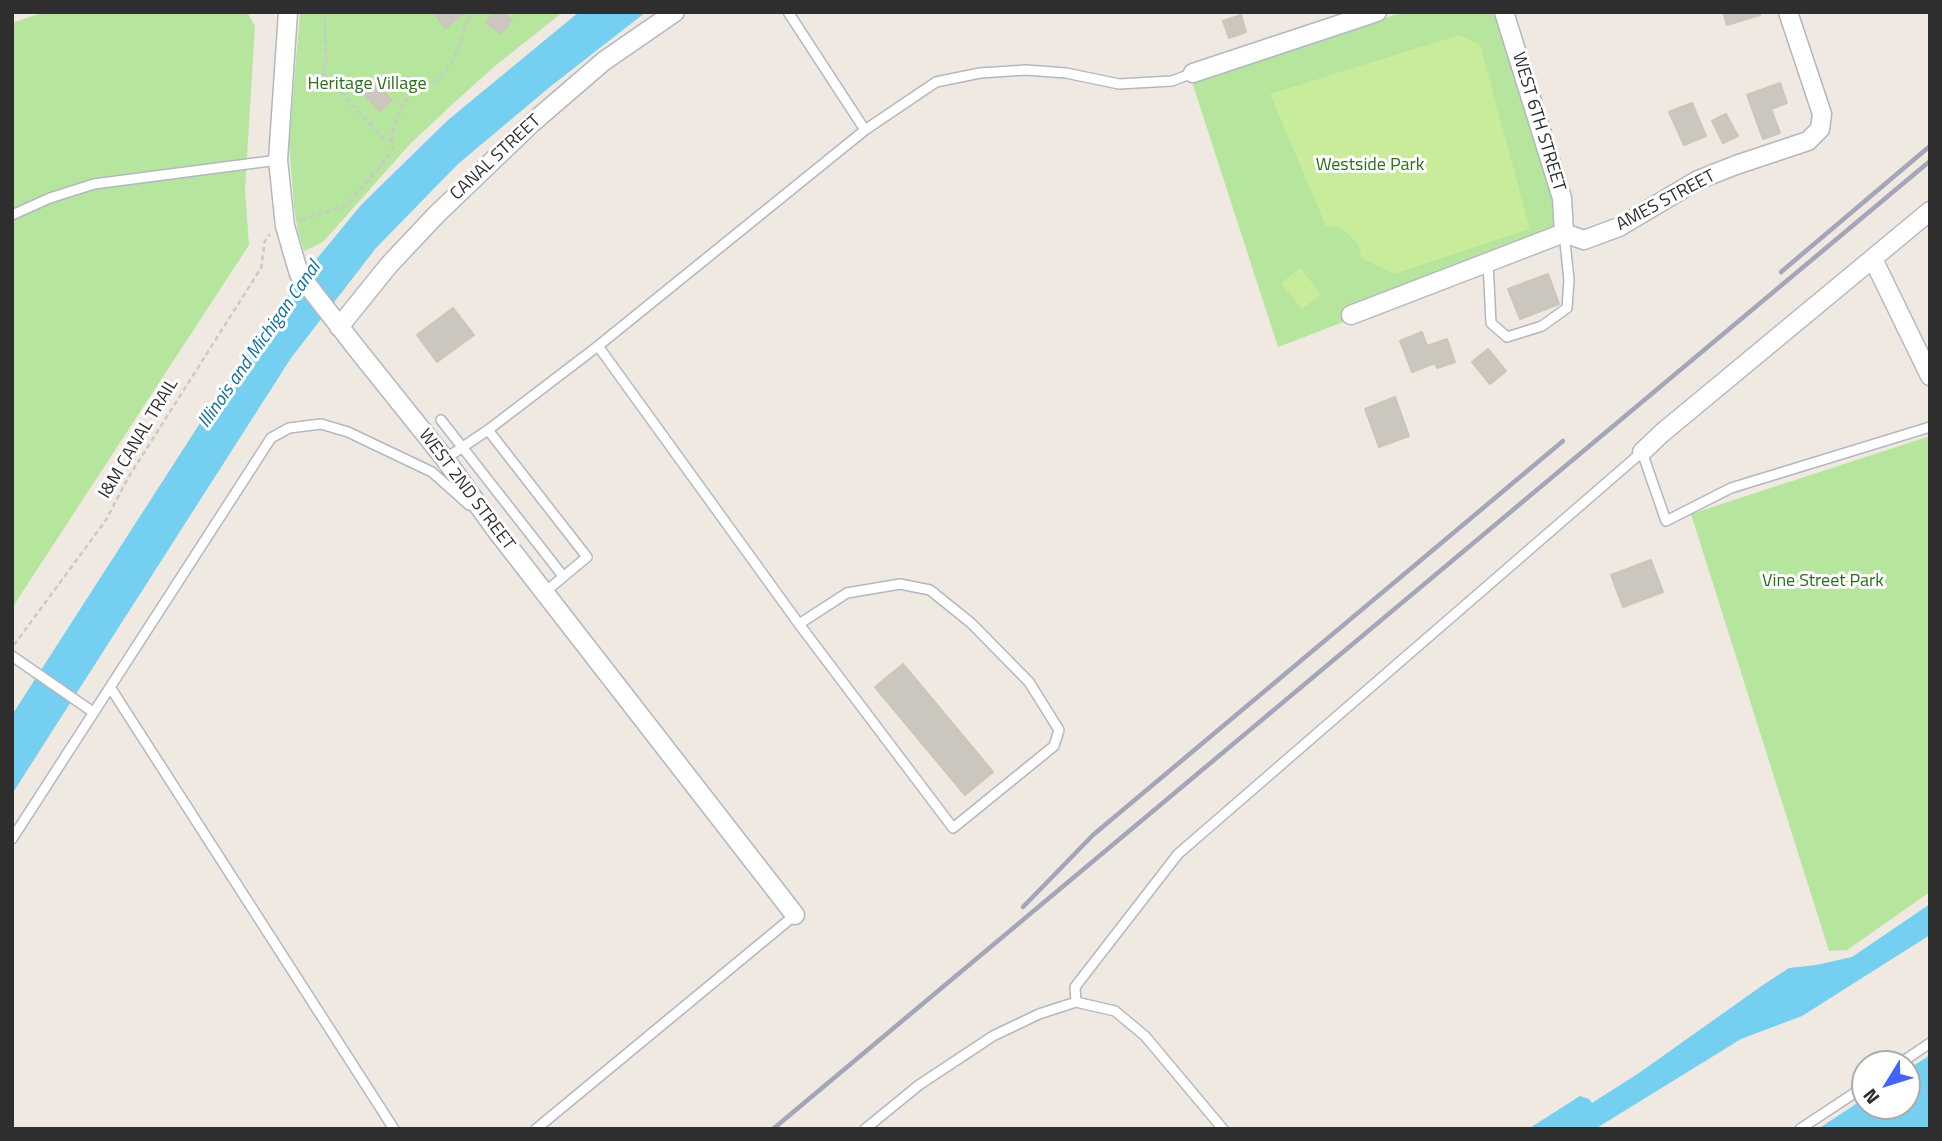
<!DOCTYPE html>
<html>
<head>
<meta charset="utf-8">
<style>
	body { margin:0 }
	#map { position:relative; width:1942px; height:1141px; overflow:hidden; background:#efe9e1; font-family:"Titillium Web",sans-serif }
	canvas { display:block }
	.frame { position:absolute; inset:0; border:14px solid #2e2e2e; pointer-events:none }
	.north { position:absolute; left:1851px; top:1050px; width:70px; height:70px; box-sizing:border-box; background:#fff; border:2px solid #ababab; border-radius:50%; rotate:232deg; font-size:19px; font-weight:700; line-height:28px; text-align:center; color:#2e2e2e }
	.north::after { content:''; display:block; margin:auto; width:24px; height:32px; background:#4264fb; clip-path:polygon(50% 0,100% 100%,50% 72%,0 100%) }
</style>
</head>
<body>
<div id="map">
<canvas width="1942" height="1141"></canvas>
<div class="frame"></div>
<div class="north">N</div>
</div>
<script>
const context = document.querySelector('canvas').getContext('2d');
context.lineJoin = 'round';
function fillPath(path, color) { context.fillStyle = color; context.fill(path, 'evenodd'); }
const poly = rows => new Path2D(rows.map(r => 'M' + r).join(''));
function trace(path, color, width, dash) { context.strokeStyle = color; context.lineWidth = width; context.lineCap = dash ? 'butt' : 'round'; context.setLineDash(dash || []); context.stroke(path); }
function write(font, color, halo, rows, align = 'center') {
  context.font = font + ' "Titillium Web",sans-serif'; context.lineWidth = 6; context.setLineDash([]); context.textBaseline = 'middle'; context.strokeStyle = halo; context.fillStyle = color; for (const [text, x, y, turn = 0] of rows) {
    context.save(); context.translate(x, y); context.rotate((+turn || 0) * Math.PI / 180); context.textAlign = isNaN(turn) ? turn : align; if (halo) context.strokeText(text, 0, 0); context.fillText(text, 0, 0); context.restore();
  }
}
fillPath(poly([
	[44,12,247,12,255,26,245,189,249,245,12,608,12,23],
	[300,12,563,12,495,66,457,100,410,144,323,242,304,251,298,232,294,206,289,145],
	[1403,12,1512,12,1576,233,1278,347,1192,82],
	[1930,436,1930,892,1847,950,1829,951,1691,514]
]), '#b6e59e');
fillPath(poly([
	[1459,35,1480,45,1530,229,1394,274,1361,258,1360,248,1356,242,1344,230,1336,227,1326,226,1270,94],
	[1300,268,1321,294,1302,309,1281,283]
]), '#c9ec9a');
fillPath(poly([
	[579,12,646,12,551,86,458,164,376,248,291,358,12,794,12,715,222,389,300,279,362,204,448,120],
	[1930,904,1930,935,1802,1016,1741,1039,1595,1129,1528,1129,1580,1096,1589,1099,1592,1103,1639,1073,1763,985,1789,968,1816,965,1852,957],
	[1930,1055,1930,1129,1818,1129,1865,1098,1865,1106,1907,1106,1907,1070]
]), '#75cff0');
const building = poly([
	[433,12,464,12,446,28,433,12],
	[494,12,502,12,512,20,501,34,486,22,494,12],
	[1723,12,1759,12,1760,15,1727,25,1723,12],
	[1241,15,1246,32,1229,38,1223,21,1241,15],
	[370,78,392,100,380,111,359,88,370,78],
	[1780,83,1787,103,1771,109,1780,133,1763,139,1747,95,1780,83],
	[1692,103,1706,136,1684,145,1669,112,1692,103],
	[1726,114,1738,136,1723,143,1712,121,1726,114],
	[1548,274,1559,304,1520,319,1508,289,1548,274],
	[453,308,474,335,437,362,417,335,453,308],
	[1422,332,1427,346,1447,339,1455,362,1437,368,1435,363,1412,372,1400,341,1422,332],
	[1488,349,1506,371,1490,384,1472,362,1488,349],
	[1395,397,1409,436,1379,447,1365,409,1395,397],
	[1651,560,1663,592,1623,607,1611,575,1651,560],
	[903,664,993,772,965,795,875,687,903,664]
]);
fillPath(building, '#cbc7bf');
trace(building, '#cbc5ba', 2);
const service = poly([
	[788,12,865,130],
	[12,215,50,198,94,184,278,160],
	[1488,262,1491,323,1507,337,1542,326,1567,308,1569,280,1564,233],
	[598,346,799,624,953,828,1054,746,1059,730,1029,682,971,623,930,590,900,584,847,593,799,624],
	[441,420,563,576],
	[488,430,587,557,545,592],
	[445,459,488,430,598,346,865,130,936,82,980,73,1026,70,1066,73,1119,84,1172,81,1193,73],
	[12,656,93,712],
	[110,687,394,1129],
	[12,839,271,438,289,428,321,424,348,432,432,472,469,505],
	[1076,1002,1075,987,1178,854,1642,452,1666,521,1731,488,1930,427],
	[1899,1064,1930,1043],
	[536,1129,795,915],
	[865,1129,919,1085,993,1036,1039,1014,1076,1002,1115,1011,1145,1036,1223,1129],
	[1800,1129,1865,1086]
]);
const minor = poly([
	[288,12,278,160,285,226,299,274,357,349,445,459,496,530,795,915],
	[1504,12,1562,198,1564,233],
	[1193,73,1377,12],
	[1873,259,1930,376],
	[1351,315,1564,233,1584,240,1619,227,1698,180,1736,165,1808,141,1820,129,1822,114,1788,12],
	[339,327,389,265,436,215,532,123,604,61,675,12],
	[1642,452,1662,433,1930,211]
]);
trace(service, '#b4b7c1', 12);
trace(minor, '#b4b7c1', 21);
trace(poly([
	[468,21,475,12],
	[392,141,393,129,403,104,409,97,437,79,447,70,456,54,470,12],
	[301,220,343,207,353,198,391,153,393,147,392,142,381,136,323,73,326,64,325,12],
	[14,645,106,520,128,478,261,268,265,241,270,234]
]), '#c9c9c9', 2.5, [5, 3.5]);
trace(service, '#fff', 9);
trace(minor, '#fff', 18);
trace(poly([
	[1781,272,1930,146],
	[1023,907,1093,835,1563,441],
	[773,1129,1930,161]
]), '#a3a6b8', 4.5);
write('18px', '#2c6e1b', '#fff', [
	["Heritage Village",367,85],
	["Westside Park",1370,166],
	["Vine Street Park",1823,582]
]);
write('18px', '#2e2e2e', '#fff', [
	["WEST 6TH STREET",1538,122,73],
	["CANAL STREET",496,158,-43],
	["AMES STREET",1666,201,-28],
	["I&M CANAL TRAIL",139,439,-59],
	["WEST 2ND STREET",466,490,53]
]);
write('italic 19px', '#0d6fa3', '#fff', [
	["Illinois and Michigan Canal",260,345,-55]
]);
</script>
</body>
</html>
